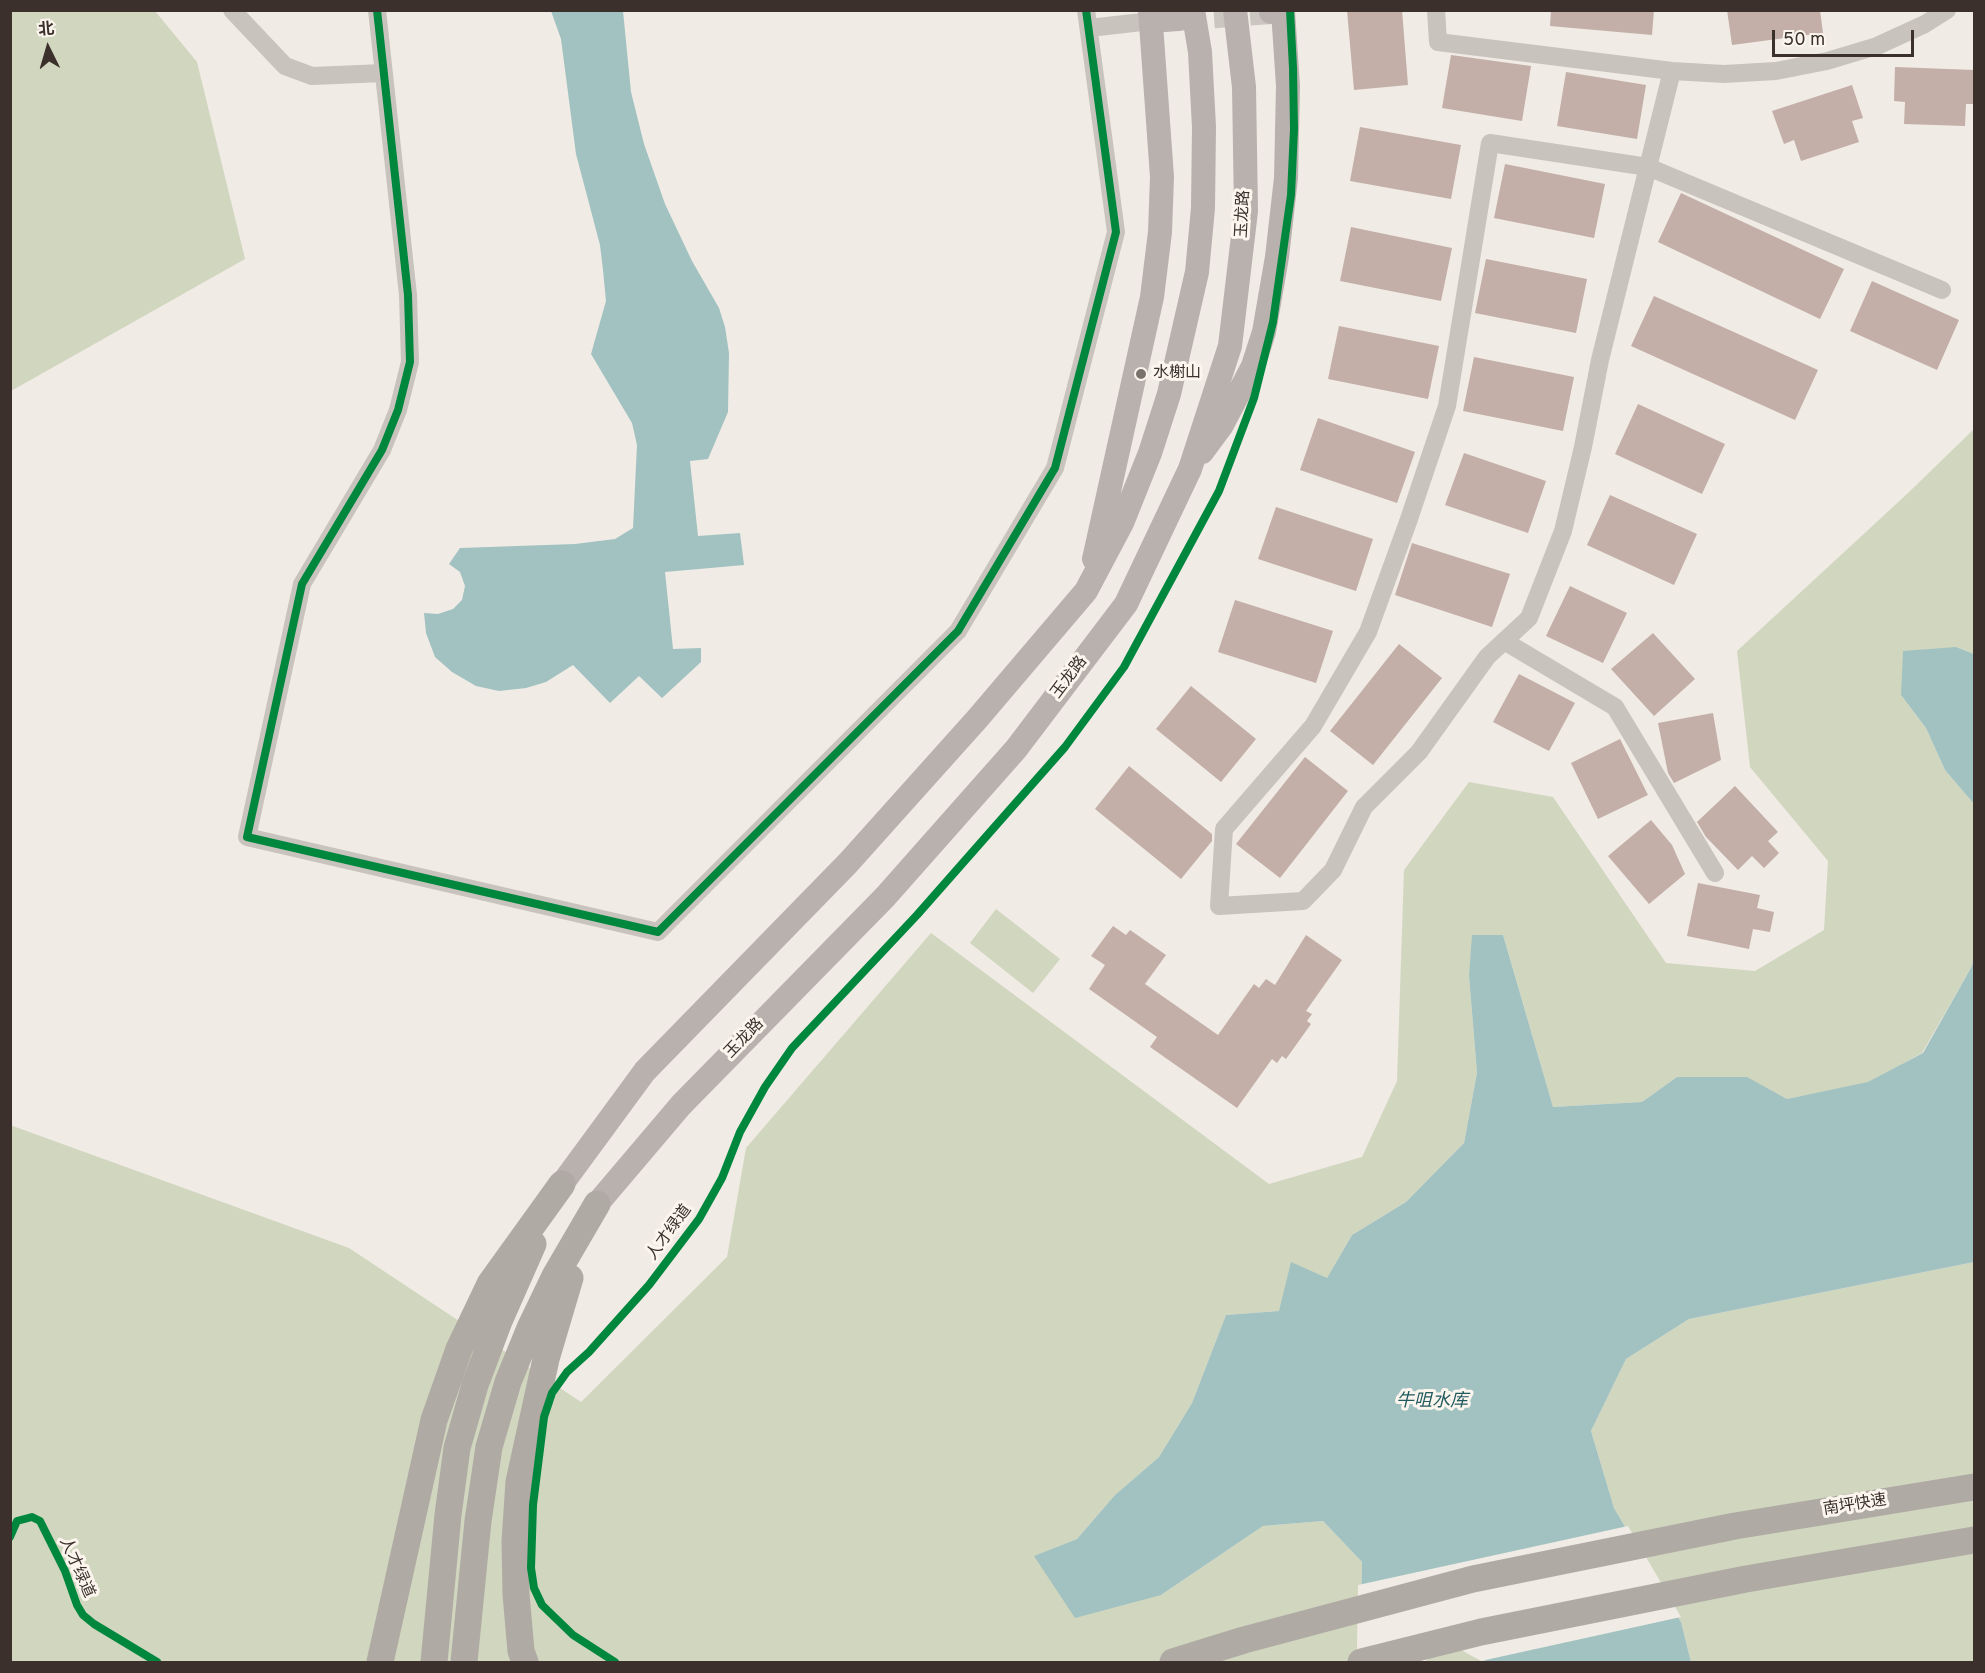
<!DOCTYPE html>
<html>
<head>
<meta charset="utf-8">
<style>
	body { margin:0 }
	#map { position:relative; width:1985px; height:1673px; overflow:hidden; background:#f0ebe5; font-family:Overpass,"Noto Sans SC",sans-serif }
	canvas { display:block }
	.frame { position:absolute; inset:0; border:12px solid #3b302b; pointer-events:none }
	.north { position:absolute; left:18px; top:18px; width:60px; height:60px; -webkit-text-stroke:4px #fbf5ee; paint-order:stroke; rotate:355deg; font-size:16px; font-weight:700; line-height:24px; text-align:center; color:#3b302b }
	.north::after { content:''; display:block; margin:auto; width:21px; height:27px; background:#3b302b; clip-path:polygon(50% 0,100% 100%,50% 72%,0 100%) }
	.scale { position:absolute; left:1772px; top:30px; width:142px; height:27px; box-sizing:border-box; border:3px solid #3b302b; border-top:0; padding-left:8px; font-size:18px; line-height:21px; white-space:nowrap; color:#3b302b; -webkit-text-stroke:4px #fbf5ee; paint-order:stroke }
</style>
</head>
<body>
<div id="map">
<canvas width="1985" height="1673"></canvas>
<div class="frame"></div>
<div class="north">北</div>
<div class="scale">50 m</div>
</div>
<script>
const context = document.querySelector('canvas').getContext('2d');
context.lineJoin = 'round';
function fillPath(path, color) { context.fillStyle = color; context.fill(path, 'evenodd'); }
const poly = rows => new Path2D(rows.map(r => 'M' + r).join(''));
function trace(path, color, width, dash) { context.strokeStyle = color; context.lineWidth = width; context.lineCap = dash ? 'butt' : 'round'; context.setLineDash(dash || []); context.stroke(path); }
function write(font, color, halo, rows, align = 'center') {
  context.font = font + ' Overpass,"Noto Sans SC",sans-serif'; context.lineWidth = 6; context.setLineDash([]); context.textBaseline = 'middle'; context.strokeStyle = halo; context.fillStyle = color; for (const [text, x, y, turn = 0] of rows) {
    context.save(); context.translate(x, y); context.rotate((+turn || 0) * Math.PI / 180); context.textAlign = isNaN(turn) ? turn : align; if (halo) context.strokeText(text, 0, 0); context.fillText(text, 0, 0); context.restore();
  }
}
fillPath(poly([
	[11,10,155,11,197,62,245,259,11,391],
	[1974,429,1974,654,1956,647,1901,695,1926,728,1945,770,1974,804,1974,952,1972,966,1922,1053,1868,1083,1787,1099,1747,1078,1677,1077,1642,1102,1553,1107,1503,935,1469,976,1477,1073,1464,1143,1406,1202,1352,1235,1327,1278,1279,1311,1226,1315,1192,1403,1159,1457,1115,1495,1077,1539,1035,1556,1161,1595,1263,1526,1323,1521,1362,1562,1360,1650,1351,1662,11,1662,10,1125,349,1248,581,1402,727,1257,746,1148,931,933,1269,1184,1362,1157,1397,1081,1404,870,1469,782,1553,797,1666,963,1755,971,1824,930,1828,861,1750,767,1737,651,1907,494],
	[996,909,1060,959,1033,993,970,943],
	[1974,1262,1974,1662,1691,1662,1681,1622,1614,1508,1591,1431,1626,1359,1689,1319],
	[1444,1637,1488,1661,1488,1662,1421,1662]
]), '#d1d6bf');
fillPath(poly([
	[551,11,623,11,631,92,644,144,665,204,692,261,719,308,725,327,729,353,728,412,708,459,690,461,698,536,740,533,744,565,665,572,673,649,701,648,701,662,662,698,639,676,610,703,573,665,546,682,526,688,499,691,476,686,452,672,435,657,426,633,424,613,438,614,453,609,462,600,465,586,460,572,449,564,460,548,575,544,615,539,633,528,637,445,632,423,591,354,606,301,603,270,600,245,576,154,561,39],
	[1956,647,1974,654,1974,804,1945,770,1926,728,1901,695,1903,651],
	[1472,935,1503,935,1553,1107,1642,1102,1677,1077,1747,1077,1787,1099,1868,1082,1923,1053,1972,966,1974,952,1974,1262,1689,1319,1626,1359,1591,1431,1614,1508,1681,1622,1691,1662,1488,1662,1444,1637,1360,1650,1362,1562,1323,1521,1263,1526,1161,1595,1075,1618,1034,1556,1077,1539,1115,1495,1159,1457,1192,1403,1226,1315,1279,1311,1291,1262,1327,1278,1352,1235,1406,1202,1464,1143,1477,1073,1469,976]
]), '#a1c2c1');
fillPath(poly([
	[1628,1526,1681,1617,1481,1661,1445,1641,1425,1662,1348,1662,1357,1649,1358,1585]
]), '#f0ebe5');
fillPath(poly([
	[1347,10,1402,10,1408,85,1354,90],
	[1551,10,1654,10,1652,35,1550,26],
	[1727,10,1820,10,1823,33,1732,45],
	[1451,55,1531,66,1522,121,1442,108],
	[1895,67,1974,70,1974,104,1966,104,1965,126,1904,124,1905,102,1894,101],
	[1566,72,1646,85,1637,139,1557,126],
	[1852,85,1863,118,1852,121,1859,142,1801,161,1794,140,1784,144,1772,111],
	[1360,127,1461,145,1451,199,1350,181],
	[1505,164,1605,184,1594,238,1494,218],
	[1681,193,1844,269,1820,319,1658,242],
	[1351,227,1452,248,1441,301,1340,281],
	[1486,259,1587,279,1576,333,1475,313],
	[1872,281,1959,320,1937,370,1850,331],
	[1654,296,1818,370,1795,420,1631,346],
	[1339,326,1439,346,1428,399,1328,379],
	[1474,357,1574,377,1563,431,1463,411],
	[1638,404,1725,444,1702,494,1615,454],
	[1318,418,1415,452,1397,503,1300,470],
	[1464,453,1546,481,1528,533,1445,505],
	[1610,495,1697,534,1674,585,1587,545],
	[1276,507,1373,539,1356,591,1258,559],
	[1412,543,1510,574,1492,627,1395,595],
	[1570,586,1627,613,1603,663,1546,636],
	[1235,600,1333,631,1316,683,1218,652],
	[1653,633,1695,679,1654,716,1611,669],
	[1399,644,1442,678,1373,765,1330,731],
	[1519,674,1575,703,1549,751,1493,722],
	[1191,686,1256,739,1221,782,1156,729],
	[1713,713,1721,760,1674,783,1668,773,1658,723],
	[1620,739,1648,795,1598,819,1571,763],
	[1305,757,1348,791,1280,878,1236,844],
	[1129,766,1212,834,1212,841,1181,879,1095,809],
	[1735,786,1778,832,1768,841,1779,853,1764,868,1752,856,1738,870,1706,837,1697,822],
	[1651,820,1672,845,1685,874,1649,904,1608,856],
	[1698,883,1760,895,1757,908,1774,912,1770,932,1753,929,1749,949,1687,936],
	[1113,926,1126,935,1130,930,1166,955,1145,984,1218,1035,1254,984,1259,988,1266,979,1275,985,1306,935,1342,960,1306,1011,1312,1014,1307,1021,1311,1024,1286,1059,1282,1056,1277,1063,1272,1059,1237,1108,1150,1047,1157,1037,1089,989,1105,965,1091,956]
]), '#c3afa7');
trace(poly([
	[1178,19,1271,12]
]), '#ccc6c0', 24, [24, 12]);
trace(poly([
	[232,10,285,66,312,76,384,73],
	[377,10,408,295,410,362,398,410,382,450,302,584,247,837,658,932,958,631,1055,468,1116,232,1086,10],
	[1436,10,1438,42,1672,71,1724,74,1776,71,1827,61,1877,46,1925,24,1947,10],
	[1089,28,1151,21],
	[1672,71,1648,167,1600,360,1583,447,1563,531,1529,618,1487,657,1419,752,1364,807,1333,870,1303,901,1219,906,1224,829,1313,726,1368,632,1408,522,1447,406,1490,143,1648,167,1942,290],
	[1504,641,1615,707,1715,873]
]), '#c9c3be', 18);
trace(poly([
	[1151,21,1178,19],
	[1202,452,1222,425,1253,366,1264,332,1277,257,1286,178,1288,86,1283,11,1271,12],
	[1094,559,1152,297,1160,232,1162,177,1150,10],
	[562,1184,645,1071,848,863,978,718,1086,591,1122,523,1150,453,1169,394,1197,272,1203,208,1204,127,1200,52,1193,10],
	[597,1204,681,1105,885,897,1016,749,1126,604,1190,469,1230,346,1246,211,1244,87,1235,10]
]), '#b8b1ad', 24);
trace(poly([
	[380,1662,434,1420,459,1349,490,1284,562,1184],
	[434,1662,448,1515,457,1448,475,1385,499,1321,533,1244],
	[464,1662,478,1521,489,1447,508,1382,530,1328,555,1276,597,1204],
	[525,1662,521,1651,516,1594,515,1541,519,1482,546,1359,570,1278],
	[1173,1662,1244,1640,1473,1579,1735,1526,1974,1487],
	[1361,1662,1481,1632,1746,1579,1974,1540]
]), '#afaaa4', 27);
trace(poly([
	[377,10,408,295,410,362,398,410,382,450,302,584,247,837,658,932,958,631,1055,468,1116,232,1086,10],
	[10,1537,17,1521,32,1517,40,1521,65,1571,77,1605,83,1615,94,1624,157,1662],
	[615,1662,573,1635,542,1605,534,1588,531,1568,533,1505,544,1417,552,1393,567,1372,589,1352,649,1285,699,1219,722,1178,740,1132,765,1087,792,1048,917,915,1065,747,1124,667,1219,491,1254,398,1273,322,1291,195,1294,129,1293,68,1290,10]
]), '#00873e', 8);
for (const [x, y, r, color] of [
	[1141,374,6,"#7a716c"]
]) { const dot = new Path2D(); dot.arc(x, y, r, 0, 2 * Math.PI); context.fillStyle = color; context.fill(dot); trace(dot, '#fbf5ee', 2); }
write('16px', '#3b302b', '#fbf5ee', [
	["玉龙路",1244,214,-87],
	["玉龙路",1070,678,-53],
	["玉龙路",745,1039,-46],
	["人才绿道",670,1233,-54],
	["南坪快速",1855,1506,-9],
	["人才绿道",76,1568,66]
]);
write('16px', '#3b302b', '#fbf5ee', [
	["水榭山",1153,374]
], 'left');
write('italic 18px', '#1f5a5e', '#fbf5ee', [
	["牛咀水库",1432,1402]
]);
</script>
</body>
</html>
